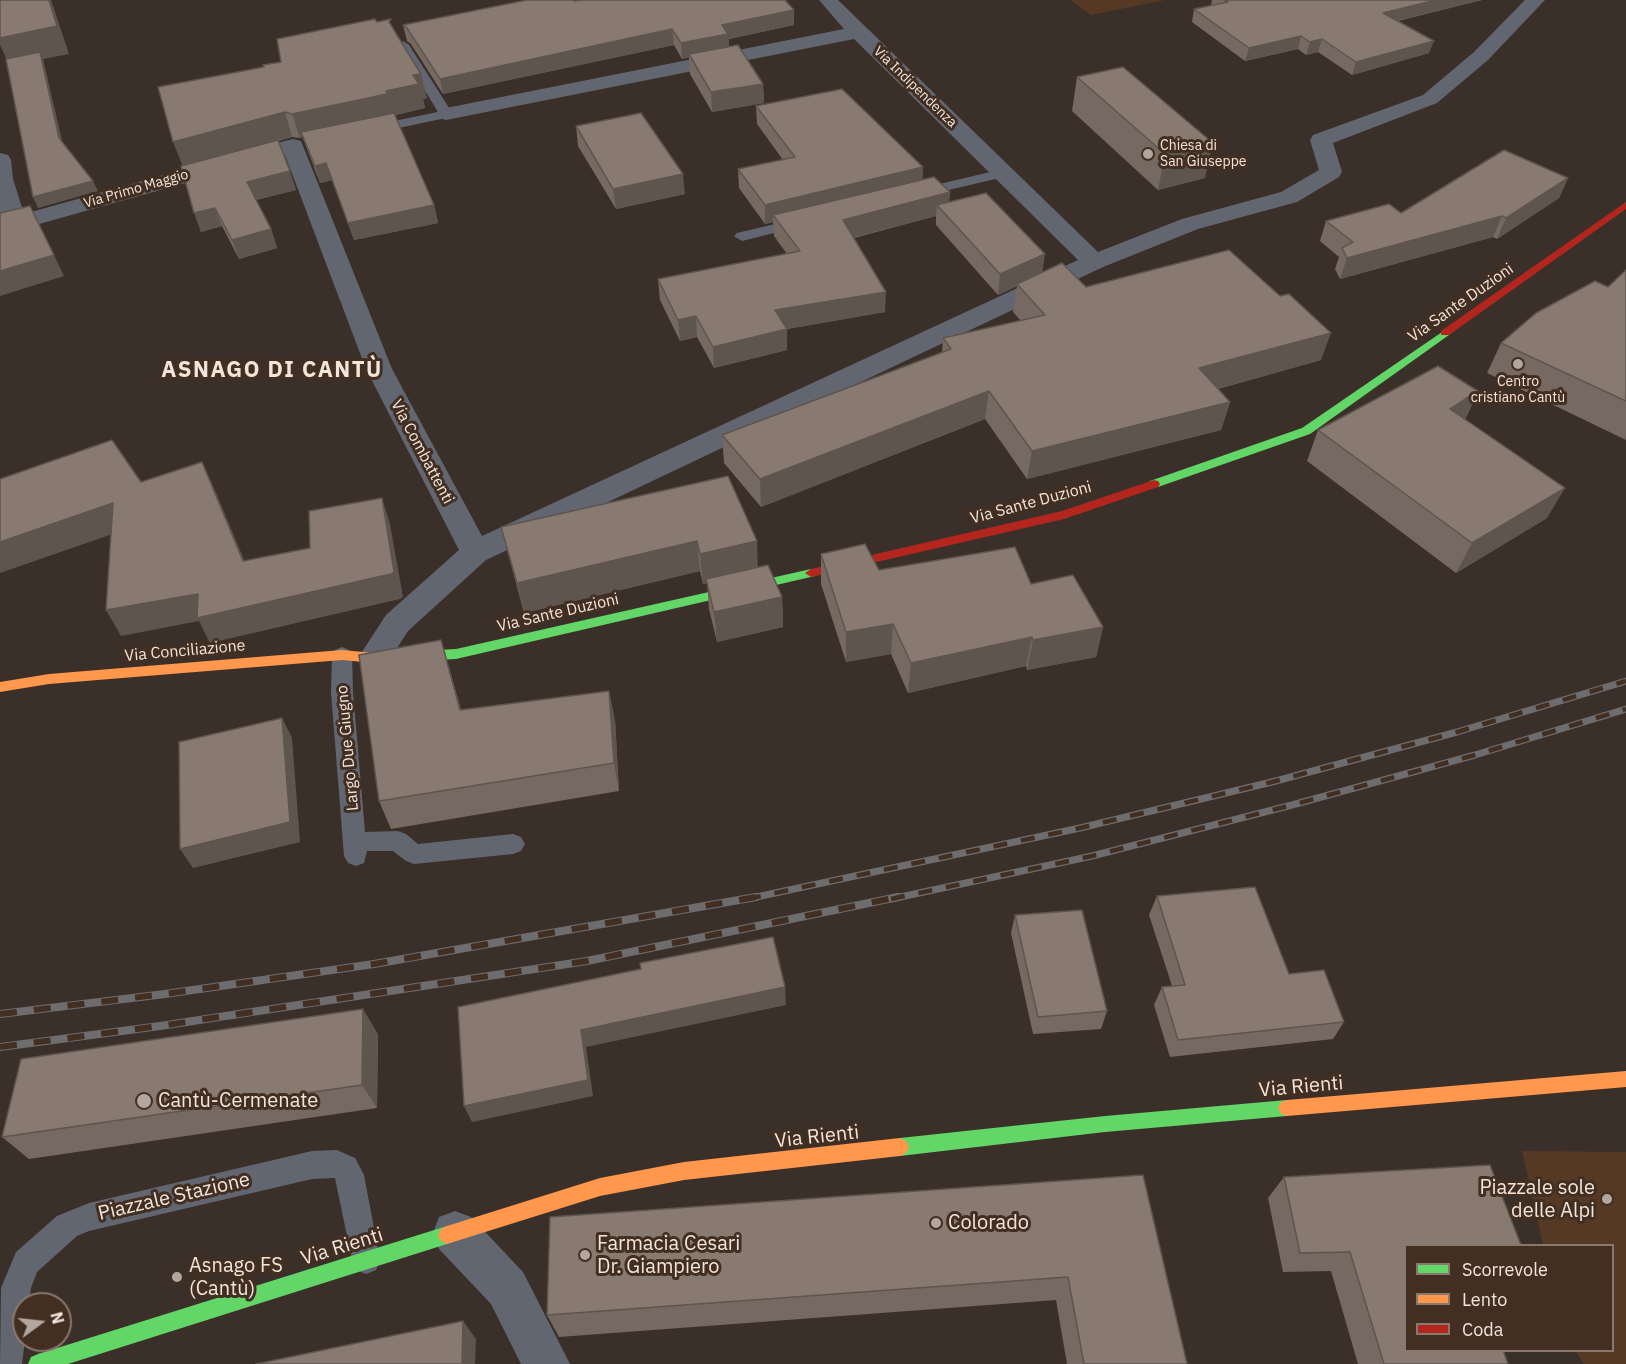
<!DOCTYPE html>
<html>
<head>
<meta charset="utf-8">
<style>
	body { margin:0 }
	#map { position:relative; width:1626px; height:1364px; overflow:hidden; background:#3b3029; font-family:"IBM Plex Sans",sans-serif }
	canvas { display:block }
	.legend { position:absolute; left:1404px; top:1244px; width:210px; height:108px; box-sizing:border-box; background:#422f22; border:2px solid #88786d; margin:0; padding:8px 10px; list-style:none; font-size:18px; color:#f2e5dd }
	.legend li { display:flex; align-items:center; gap:12px; height:30px }
	.legend b { width:30px; border:2px solid #88786d }
	.north { position:absolute; left:12px; top:1292px; width:60px; height:60px; box-sizing:border-box; background:#422f22; border:2px solid #88786d; border-radius:50%; rotate:75deg; font-size:16px; font-weight:700; line-height:24px; text-align:center; color:#f2e5dd }
	.north::after { content:''; display:block; margin:auto; width:21px; height:27px; background:#b2a69e; clip-path:polygon(50% 0,100% 100%,50% 72%,0 100%) }
</style>
</head>
<body>
<div id="map">
<canvas width="1626" height="1364"></canvas>
<ul class="legend">
<li><b style="height:8px;background:#63d668"></b>Scorrevole</li>
<li><b style="height:8px;background:#ff974d"></b>Lento</li>
<li><b style="height:8px;background:#b3261e"></b>Coda</li>
</ul>
<div class="north">N</div>
</div>
<script>
const context = document.querySelector('canvas').getContext('2d');
context.lineJoin = 'round';
function fillPath(path, color) { context.fillStyle = color; context.fill(path, 'evenodd'); }
const poly = rows => new Path2D(rows.map(r => 'M' + r).join(''));
function trace(path, color, width, dash) { context.strokeStyle = color; context.lineWidth = width; context.lineCap = dash ? 'butt' : 'round'; context.setLineDash(dash || []); context.stroke(path); }
function write(font, color, halo, rows, align = 'center') {
  context.font = font + ' "IBM Plex Sans",sans-serif'; context.lineWidth = 6; context.setLineDash([]); context.textBaseline = 'middle'; context.strokeStyle = halo; context.fillStyle = color; for (const [text, x, y, turn = 0] of rows) {
    context.save(); context.translate(x, y); context.rotate((+turn || 0) * Math.PI / 180); context.textAlign = isNaN(turn) ? turn : align; if (halo) context.strokeText(text, 0, 0); context.fillText(text, 0, 0); context.restore();
  }
}
fillPath(poly([
	[1071,0,1165,0,1091,15],
	[1522,1151,1626,1152,1626,1364,1584,1364,1575,1351,1612,1350,1612,1246,1543,1245]
]), '#553925');
fillPath(poly([
	[403,41,409,45,453,114,446,118,370,134,365,133,363,130,365,127,438,112,397,45,403,41],
	[1003,169,1008,170,1010,173,1008,176,919,197,912,193,914,190,1003,169],
	[801,218,808,222,806,225,742,241,734,236,737,233,801,218],
	[342,647,349,650,352,655,353,692,365,832,398,831,406,834,418,844,513,834,521,837,525,844,521,851,513,854,414,864,406,861,393,851,367,851,364,863,356,866,348,863,344,856,331,692,332,655,335,650,342,647],
	[337,1150,355,1158,364,1175,380,1260,376,1270,366,1274,356,1270,352,1260,335,1178,312,1179,89,1231,77,1236,37,1272,31,1288,29,1304,24,1304,25,1340,22,1364,0,1364,1,1288,16,1252,57,1216,89,1203,312,1151,337,1150]
]), '#626670');
fillPath(poly([
	[819,0,838,0,1098,252,1182,219,1281,192,1319,170,1310,140,1313,135,1423,95,1474,52,1525,0,1545,0,1488,60,1437,103,1333,143,1342,172,1339,177,1297,202,1198,229,1103,267,486,560,408,631,385,667,374,670,363,667,358,658,386,615,459,550,366,369,285,155,0,235,0,221,2,220,0,212,0,153,8,155,11,160,13,179,24,214,285,141,293,139,301,141,392,369,482,536,1078,260,854,39,446,120,439,118,435,114,439,110,446,108,844,29,819,0],
	[455,1211,471,1217,523,1272,570,1364,521,1364,491,1304,439,1249,433,1233,439,1217,455,1211]
]), '#626670');
fillPath(poly([
	[1445,330,1449,331,1449,335,1310,434,1158,487,1150,487,1148,484,1150,481,1302,428,1445,330],
	[811,569,815,570,817,573,815,576,456,659,396,662,389,657,396,652,456,649,811,569],
	[1287,1100,1293,1102,1296,1108,1293,1114,1287,1116,1105,1132,900,1156,894,1153,891,1147,894,1141,900,1138,1105,1116,1287,1100],
	[447,1226,453,1229,456,1235,453,1241,447,1244,68,1364,28,1364,31,1357,38,1354,447,1226]
]), '#63d668');
fillPath(poly([
	[342,650,374,653,396,652,403,657,396,662,374,663,342,660,49,684,0,692,0,682,49,674,342,650],
	[1626,1071,1626,1087,1287,1116,1281,1114,1278,1108,1281,1102,1287,1100,1626,1071],
	[900,1138,906,1141,909,1147,906,1153,900,1156,684,1180,600,1196,447,1244,441,1241,438,1235,441,1229,447,1226,600,1178,684,1162,900,1138]
]), '#ff974d');
fillPath(poly([
	[1626,202,1626,209,1449,335,1441,335,1441,331,1626,202],
	[1154,480,1158,481,1160,484,1158,487,1064,519,811,577,805,573,811,569,1062,511,1154,480]
]), '#b3261e');
const railFar1 = poly([
	[747,899,1080,828,1276,781,1457,732,1626,681],
	[891,899,1092,856,1292,805,1475,755,1626,709]
]);
const rail = poly([
	[0,1014,165,994,374,964,756,897],
	[0,1047,160,1026,587,961,898,897]
]);
trace(railFar1, '#6d6c6e', 7);
trace(rail, '#6d6c6e', 8);
trace(railFar1, '#422f22', 4.5, [14]);
trace(rail, '#422f22', 6, [17]);
fillPath(poly([
	[1212,0,1482,0,1398,21,1429,53,1352,75,1318,52,1306,55,1298,49,1245,61,1192,22,1194,9,1211,6],
	[377,22,393,28,427,98,423,99,425,108,395,115,434,205,438,223,354,240,332,180,320,183,303,138,300,138,292,137,278,141,296,190,256,200,271,229,277,248,239,259,222,226,201,232,182,166,264,67,281,62],
	[403,25,794,25,729,39,729,47,763,84,764,103,712,112,690,74,689,57,682,59,674,45,443,94,411,44,407,41],
	[1077,77,1205,178,1158,190,1072,111],
	[756,106,923,167,922,179,950,192,949,202,1042,273,1321,360,1218,389,1230,402,1221,430,1027,479,985,419,761,507,724,463,722,435,942,353,943,338,1021,321,1013,312,1017,286,998,295,936,225,936,216,854,238,885,312,787,329,787,350,714,368,697,337,680,341,660,300,658,279,787,254,774,236,773,222,765,224,739,188,738,169,783,160,757,124],
	[576,126,685,194,616,209,578,146],
	[1568,178,1559,198,1497,239,1493,237,1340,279,1335,269,1339,257,1320,241,1326,221,1401,213],
	[1626,270,1626,440,1487,373,1501,343,1608,287],
	[1478,391,1465,420,1547,518,1456,573,1307,461,1318,430],
	[728,476,758,568,782,597,783,627,717,642,709,609,707,583,703,584,700,571,524,613,501,527],
	[821,554,879,570,1031,584,1103,627,1096,657,1027,670,1026,666,908,693,891,654,846,662,821,584],
	[441,640,461,710,615,720,619,791,391,829,379,801],
	[1157,896,1344,1022,1333,1039,1170,1057,1154,1005,1162,987,1172,986,1149,915],
	[1015,915,1107,1011,1101,1029,1033,1034,1011,933],
	[378,1034,377,1108,29,1159,2,1137],
	[1143,1175,1187,1364,1067,1364,1056,1300,559,1337,547,1315],
	[1284,1177,1406,1245,1508,1364,1358,1364,1331,1271,1283,1272,1268,1198]
]), '#756961');
fillPath(poly([
	[49,0,51,0,69,54,43,59,64,149,10,66,0,45,0,38],
	[1436,0,1482,0,1379,25,1383,13],
	[794,10,794,25,729,39,729,50,689,54,689,57,682,59,681,43,722,25],
	[672,29,674,45,443,94,440,79],
	[1301,36,1298,49,1245,61,1249,48],
	[1322,39,1318,52,1306,55,1310,42],
	[1434,41,1429,53,1352,75,1356,62],
	[421,74,427,98,423,99,425,108,392,116,301,132,303,138,300,138,292,114,386,91,413,75],
	[763,84,764,103,712,112,711,92],
	[285,112,292,137,183,167,173,142],
	[1213,143,1205,178,1158,190,1165,154],
	[326,163,332,180,320,183,315,166],
	[923,167,922,186,773,215,773,222,765,224,765,205],
	[290,171,296,190,253,200,247,182],
	[683,174,685,194,616,209,613,189],
	[1568,178,1559,198,1497,239,1506,218],
	[93,181,98,191,38,208,33,197],
	[950,192,948,213,937,205,936,216,843,240,843,220],
	[434,205,438,223,354,240,348,223],
	[215,208,222,226,201,232,194,213],
	[1502,216,1493,237,1340,279,1347,258],
	[271,229,277,248,239,259,232,240],
	[1045,254,1042,274,1017,284,1017,286,998,295,1000,274],
	[54,255,64,276,0,296,0,271],
	[886,292,885,312,775,331,775,310],
	[696,316,697,337,680,341,678,320],
	[787,329,787,350,714,368,713,347],
	[1331,333,1321,360,1192,396,1199,368],
	[989,391,985,419,761,507,760,479],
	[1478,391,1464,421,1450,409],
	[1230,402,1221,430,1027,479,1032,451],
	[202,462,214,488,255,586,243,561],
	[1565,488,1547,518,1456,573,1472,543],
	[382,498,390,524,403,597,400,599,210,643,199,621,121,636,106,610,198,594,391,574],
	[113,503,127,529,0,573,0,542],
	[697,541,700,571,524,613,517,583],
	[757,541,758,572,706,579,707,583,703,584,700,554],
	[782,597,783,627,717,642,714,612],
	[893,624,891,654,846,662,846,632],
	[1103,627,1096,657,1027,670,1033,640],
	[1032,637,1026,666,908,693,911,663],
	[441,640,450,670,469,739,460,710],
	[609,691,615,720,619,791,614,763],
	[282,718,292,738,300,842,193,868,180,849],
	[785,987,786,1005,586,1047,593,1096,472,1122,464,1106,581,1030],
	[363,1009,378,1034,377,1108,362,1085],
	[463,1321,476,1339,475,1364,462,1364]
]), '#5f554f');
const building = poly([
	[0,0,49,0,57,26,0,38,0,0],
	[527,0,573,0,574,1,583,0,785,0,794,10,722,25,728,34,681,43,672,29,440,79,407,28,403,25,527,0],
	[1224,0,1436,0,1383,13,1434,41,1356,62,1322,39,1310,42,1301,36,1249,48,1194,9,1228,2,1224,0],
	[375,19,377,22,391,19,389,22,421,74,413,75,419,84,386,91,387,94,292,114,285,112,173,142,158,87,264,67,263,65,281,62,277,39,375,19],
	[738,45,763,84,711,92,689,54,738,45],
	[40,52,59,138,93,181,33,197,6,59,40,52],
	[1123,67,1213,143,1165,154,1077,77,1123,67],
	[842,89,923,167,765,205,738,169,795,157,756,106,842,89],
	[394,113,434,205,348,223,326,163,315,166,301,132,394,113],
	[641,113,683,174,613,189,576,126,641,113],
	[278,140,290,171,247,182,271,229,232,240,215,208,194,213,181,166,278,140],
	[1504,150,1568,178,1506,218,1502,216,1347,258,1342,248,1353,242,1326,221,1389,204,1401,213,1504,150],
	[934,177,950,192,843,220,886,292,775,310,787,329,713,347,696,316,678,320,658,279,800,251,773,215,934,177],
	[986,193,1045,254,1000,274,937,205,986,193],
	[30,206,54,255,0,271,0,213,30,206],
	[1229,250,1280,296,1289,294,1331,333,1199,368,1230,402,1032,451,989,391,760,479,722,435,951,349,943,338,1045,315,1017,284,1062,263,1086,287,1229,250],
	[1626,270,1626,401,1501,343,1536,313,1595,281,1608,287,1626,270],
	[1438,366,1478,391,1450,409,1565,488,1472,543,1318,430,1438,366],
	[112,440,141,482,202,462,243,561,310,548,309,511,382,498,394,572,391,574,197,618,198,594,106,610,113,503,0,542,0,479,112,440],
	[728,476,757,541,700,554,697,541,517,583,501,527,728,476],
	[865,544,879,570,1015,547,1031,584,1073,575,1103,627,1033,640,1032,637,911,663,893,624,846,632,821,554,865,544],
	[768,565,782,597,714,612,706,579,768,565],
	[441,640,460,710,609,691,614,763,379,801,359,655,441,640],
	[282,718,290,822,180,849,179,742,282,718],
	[1255,887,1289,974,1324,970,1344,1022,1178,1040,1162,987,1185,985,1157,896,1255,887],
	[1082,910,1107,1011,1038,1017,1015,915,1082,910],
	[773,937,785,987,581,1030,588,1080,464,1106,458,1007,641,969,640,963,773,937],
	[363,1009,362,1085,2,1137,21,1059,363,1009],
	[1490,1165,1521,1245,1406,1245,1406,1350,1503,1350,1508,1364,1384,1364,1350,1252,1300,1253,1284,1177,1490,1165],
	[1143,1175,1187,1364,1084,1364,1068,1277,547,1315,550,1217,1143,1175],
	[463,1321,462,1364,256,1364,463,1321]
]);
fillPath(building, '#887a71');
trace(building, '#5f554f', 1.5);
for (const [x, y, r, color] of [
	[1148,154,6,"#b2a69e"],
	[1518,364,6,"#b2a69e"],
	[144,1101,8,"#b2a69e"],
	[1607,1199,6,"#b2a69e"],
	[936,1223,6,"#b2a69e"],
	[585,1255,6,"#b2a69e"],
	[177,1277,6,"#b2a69e"]
]) { const dot = new Path2D(); dot.arc(x, y, r, 0, 2 * Math.PI); context.fillStyle = color; context.fill(dot); trace(dot, '#422f22', 2); }
write('14px', '#f2e5dd', '#422f22', [
	["Via Indipendenza",915,87,44],
	["Via Primo Maggio",136,189,-16]
]);
write('14px', '#f2e5dd', '#422f22', [
	["Chiesa di",1160,146],
	["San Giuseppe",1160,162],
	["Centro",1518,382,"center"],
	["cristiano Cantù",1518,398,"center"]
], 'left');
write('16px', '#f2e5dd', '#422f22', [
	["Via Sante Duzioni",1461,303,-35],
	["Via Combattenti",422,452,62],
	["Via Sante Duzioni",1031,503,-15],
	["Via Sante Duzioni",558,613,-13],
	["Via Conciliazione",185,651,-5],
	["Largo Due Giugno",348,748,-95]
]);
write('20px', '#f2e5dd', '#422f22', [
	["Via Rienti",1301,1087,-5],
	["Via Rienti",817,1137,-6],
	["Piazzale Stazione",174,1197,-13],
	["Via Rienti",342,1247,-17]
]);
write('20px', '#f2e5dd', '#422f22', [
	["Cantù-Cermenate",158,1101],
	["Piazzale sole",1595,1188,"right"],
	["delle Alpi",1595,1211,"right"],
	["Colorado",948,1223],
	["Farmacia Cesari",597,1244],
	["Dr. Giampiero",597,1267],
	["Asnago FS",189,1266],
	["(Cantù)",189,1289]
], 'left');
context.letterSpacing = '1.5px';
write('bold 22px', '#f2e5dd', '#422f22', [
	["ASNAGO DI CANTÙ",272,371]
]);
context.letterSpacing = '0px';
</script>
</body>
</html>
